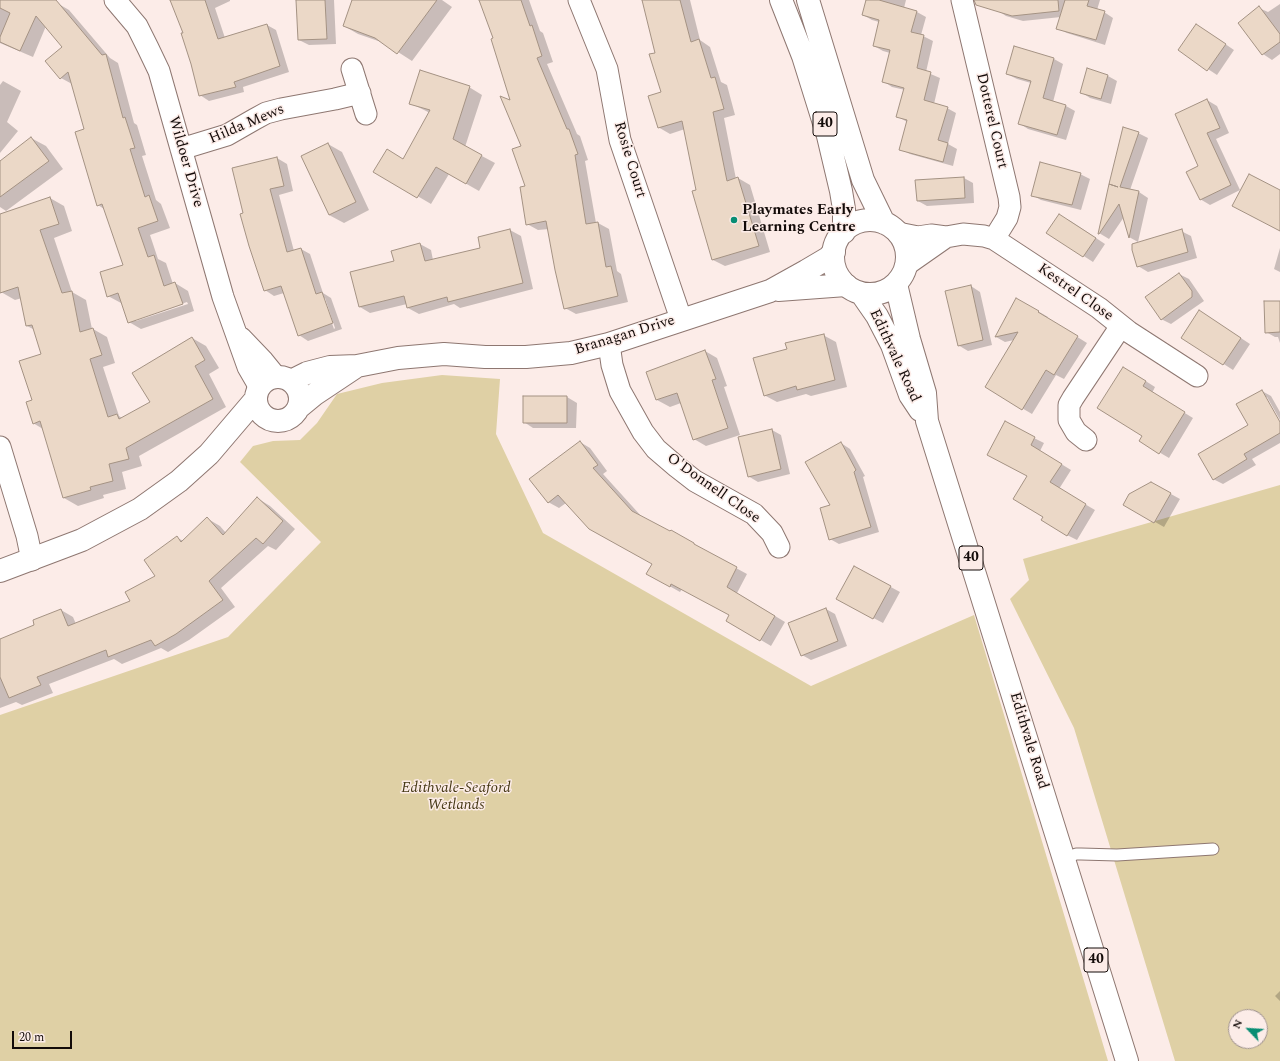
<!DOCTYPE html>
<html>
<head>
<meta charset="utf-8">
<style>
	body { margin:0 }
	#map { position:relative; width:1280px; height:1061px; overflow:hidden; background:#fcece8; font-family:Spectral,serif }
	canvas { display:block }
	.north { position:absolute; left:1228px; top:1009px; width:40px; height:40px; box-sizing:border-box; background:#fcece8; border:1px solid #9f928f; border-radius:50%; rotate:295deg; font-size:11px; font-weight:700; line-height:16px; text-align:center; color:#130b09 }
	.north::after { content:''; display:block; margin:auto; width:14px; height:18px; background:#078d73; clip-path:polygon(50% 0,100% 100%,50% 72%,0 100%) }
	.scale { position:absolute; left:12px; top:1031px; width:60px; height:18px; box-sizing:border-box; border:2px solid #130b09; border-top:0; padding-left:5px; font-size:12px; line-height:14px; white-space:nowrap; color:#130b09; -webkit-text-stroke:3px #fcece8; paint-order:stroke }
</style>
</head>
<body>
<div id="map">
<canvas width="1280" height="1061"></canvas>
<div class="north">N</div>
<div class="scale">20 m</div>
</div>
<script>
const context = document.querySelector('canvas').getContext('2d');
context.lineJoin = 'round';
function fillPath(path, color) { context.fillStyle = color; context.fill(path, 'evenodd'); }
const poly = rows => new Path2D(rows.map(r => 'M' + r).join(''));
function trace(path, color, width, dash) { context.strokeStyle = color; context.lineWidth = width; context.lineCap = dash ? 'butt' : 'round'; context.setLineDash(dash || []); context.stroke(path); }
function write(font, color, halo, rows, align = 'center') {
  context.font = font + ' Spectral,serif'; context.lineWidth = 3; context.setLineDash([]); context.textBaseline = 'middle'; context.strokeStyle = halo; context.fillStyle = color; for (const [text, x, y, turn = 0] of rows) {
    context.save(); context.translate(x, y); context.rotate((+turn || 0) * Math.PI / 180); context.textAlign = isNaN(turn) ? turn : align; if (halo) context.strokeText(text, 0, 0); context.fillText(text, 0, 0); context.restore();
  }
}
fillPath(poly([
	[442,375,500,379,496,434,543,533,811,686,974,615,1108,1061,0,1061,0,715,228,637,321,542,240,462,253,446,273,441,300,440,317,423,337,394,382,383],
	[1280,485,1280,1061,1175,1061,1074,728,1010,599,1029,580,1023,559],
	[1236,1017,1260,1017,1260,1041,1236,1041]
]), '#dfd0a5');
fillPath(poly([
	[0,0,40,0,57,3,69,10,110,58,118,63,134,123,137,125,146,155,142,156,156,200,161,204,170,228,150,235,158,259,166,263,173,284,175,283,188,291,194,311,141,329,129,322,122,303,121,303,108,296,124,265,104,209,98,205,85,130,72,84,61,78,63,47,46,26,33,57,0,43],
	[187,302,188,304,136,321,136,319],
	[171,0,230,0,230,1,215,8,225,38,267,25,276,30,289,72,243,87,244,92,209,101,200,95,184,33],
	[297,0,334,0,336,44,309,45,299,40],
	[353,0,442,0,452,7,412,61,384,43,358,34,344,26],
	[480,0,529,0,540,31,543,33,553,62,547,64,577,134,580,136,588,160,585,161,596,223,598,223,609,229,617,271,621,274,628,302,576,314,565,308,549,229,538,230,527,224,526,187,522,146,512,101,494,39],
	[644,0,690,0,700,40,710,47,721,82,727,85,735,115,724,118,736,179,738,178,750,185,770,252,725,266,713,260,685,129,670,134,658,127,662,93,656,53],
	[867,0,906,0,904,8,917,12,926,17,921,35,933,41,926,72,940,78,934,104,947,108,956,113,948,144,957,149,953,166,910,154,900,149,907,122,897,116,905,90,892,87,883,81,890,53,883,51,874,46,879,22,872,20,863,15],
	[996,0,1100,0,1097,10,1104,12,1113,18,1105,45,1067,33,1057,28,1061,17,1023,21,1006,16,997,10],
	[1280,4,1280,54,1272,60,1263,54,1259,8,1268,12],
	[1206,31,1234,50,1217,75,1179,50],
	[1054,59,1063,64,1053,102,1066,106,1075,111,1066,140,1028,129,1019,123,1031,83,1017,79,1007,74],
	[1108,76,1117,81,1111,104,1090,98,1081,92],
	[3,81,21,91,7,122,18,131,0,153,0,85],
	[469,87,482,95,465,147,495,163,479,191,449,174,431,204,375,171,404,160,430,113,410,103],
	[1207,100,1217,106,1229,133,1216,139,1240,190,1210,205,1200,199,1199,167],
	[1138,133,1148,138,1130,190,1139,192,1148,198,1138,242,1129,237,1124,217,1109,239,1099,233],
	[31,138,46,146,63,169,6,211,0,207,0,162],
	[328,144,342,152,369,210,344,223,329,215],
	[277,158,287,164,293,191,279,195,294,251,301,249,310,254,323,293,331,298,342,329,308,341,299,335,284,293,274,296,265,290,244,214],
	[323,298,325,298,335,328,334,329],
	[1080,174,1090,179,1081,210,1041,200,1032,195],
	[964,178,973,183,974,203,927,206,918,201],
	[50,198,64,206,72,231,54,238,72,292,86,300,92,329,93,329,107,337,115,363,103,367,119,416,122,418,151,402,192,338,206,346,219,368,209,374,226,407,139,456,142,466,122,472,126,489,103,495,104,498,78,506,64,498,43,429,33,423,33,401,42,355,35,330,27,326,22,298,15,300,1,292,0,290,0,222],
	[1069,220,1105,244,1093,262,1048,233],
	[510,230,521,236,533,289,460,308,454,304,419,314,408,308,407,304,370,313,360,307,395,261,420,244,431,250,433,260,482,249],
	[1181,231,1191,236,1197,258,1148,272,1138,266,1132,245],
	[1280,248,1280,272,1274,269],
	[1179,274,1189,279,1204,301,1171,324,1161,319],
	[971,286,980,292,992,345,968,351,958,345],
	[1017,299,1048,317,1047,318,1087,343,1064,379,1056,375,1032,414,986,387,1014,340,1005,342,996,337],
	[1280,302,1280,343,1278,337,1275,337,1266,332],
	[1209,317,1250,344,1233,370,1182,337],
	[823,335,836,342,847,387,811,396,806,394,777,402,764,395,788,349],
	[705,351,717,358,727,386,724,387,740,435,706,446,694,439,681,403,670,407,657,400,647,372],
	[1133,373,1155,387,1152,393,1193,418,1169,458,1140,441,1143,436],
	[1262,391,1271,396,1280,412,1280,420,1267,397,1265,397,1280,424,1280,443,1252,459,1256,465,1223,484,1213,479,1249,425],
	[524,397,567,397,577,403,576,428,533,428,524,422],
	[772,430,781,435,790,474,758,482,748,476],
	[1034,438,1044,443,1040,451,1071,470,1059,489,1095,510,1077,540,1067,535,1044,517,1029,476,988,455],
	[580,442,590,448,607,471,603,474,642,517,747,574,737,593,785,622,771,646,727,620,730,615,682,589,680,592,648,574,653,564,566,503,559,508,548,502],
	[841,443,850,449,865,476,863,477,879,532,839,544,830,539,831,505],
	[1151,483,1180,499,1164,527,1125,505],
	[257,498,270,506,295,529,276,550,268,546,221,588,235,607,189,640,168,652,161,648,122,664,114,659,49,684,53,693,22,705,16,702,0,708,0,640,36,625,61,610,73,617,76,624,132,601,157,576,177,538,184,541,208,519,220,526,226,533],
	[854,567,900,592,883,623,847,604],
	[826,609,835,614,847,646,811,660,802,655],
	[1280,991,1280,1001,1275,996]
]), '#0003');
const building = poly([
	[0,0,56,0,102,55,106,54,123,118,125,117,135,148,130,149,145,197,149,195,158,221,138,228,148,257,154,255,164,286,175,282,183,304,128,323,118,293,107,297,100,272,123,265,102,204,97,206,75,132,84,129,68,72,60,79,45,61,62,47,36,16,20,51,0,42,0,37,10,13,0,8,0,0],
	[170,0,205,0,218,39,267,24,280,66,234,82,236,87,199,96,191,64,181,33,183,33,170,0],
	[296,0,325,0,327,39,298,40,296,0],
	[352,0,437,0,397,54,375,38,343,26,352,0],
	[479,0,521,0,530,26,532,25,542,56,537,58,567,129,569,129,578,154,575,155,586,224,598,222,606,267,611,266,618,296,564,309,555,270,546,221,526,225,520,187,525,186,512,149,521,146,500,96,510,100,491,39,493,38,479,0],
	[642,0,680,0,691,42,699,39,711,78,715,77,724,109,713,112,727,181,738,177,759,246,712,260,692,191,696,190,682,121,658,128,648,96,661,92,649,54,655,53,642,0],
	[866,0,879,0,917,11,911,32,924,35,917,68,931,72,924,100,948,107,938,140,948,143,943,162,899,150,907,120,896,117,904,88,882,82,890,50,873,46,879,20,862,15,866,0],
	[974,0,1058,0,1059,11,1012,16,976,5,974,0],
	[1065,0,1089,0,1087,6,1105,11,1096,40,1056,29,1065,0],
	[1259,6,1280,34,1280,42,1262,55,1238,23,1259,6],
	[1196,24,1226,44,1207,71,1178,50,1196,24],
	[1014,46,1054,58,1043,98,1066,105,1057,135,1018,124,1031,81,1006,74,1014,46],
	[1087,68,1108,75,1101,99,1080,93,1087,68],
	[420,70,470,86,453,139,482,155,466,184,436,167,417,198,373,172,387,149,403,159,430,110,409,104,420,70],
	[1207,99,1220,128,1207,133,1231,185,1200,200,1186,172,1198,166,1175,114,1207,99],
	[1123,127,1139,132,1120,187,1139,191,1129,238,1119,204,1099,234,1098,234,1109,184,1118,187,1109,184,1123,127],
	[31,137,49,161,0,197,0,161,31,137],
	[328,143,356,202,329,215,301,156,328,143],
	[277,157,284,186,270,189,287,252,301,248,316,294,322,292,333,323,298,336,281,286,264,291,249,246,240,214,243,213,232,168,277,157],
	[1040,162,1081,173,1072,205,1031,196,1040,162],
	[1249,174,1280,190,1280,231,1232,206,1249,174],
	[964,177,965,198,917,201,915,180,964,177],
	[50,197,59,224,40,230,62,293,72,291,80,332,93,328,102,355,90,359,108,417,117,414,119,419,150,402,132,373,192,337,205,360,195,366,213,399,126,448,129,459,109,464,113,481,90,487,91,490,63,498,40,421,33,424,26,402,32,400,19,361,41,354,32,325,26,326,18,287,0,293,0,214,50,197],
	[1059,214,1096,238,1083,257,1046,233,1059,214],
	[510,229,523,283,448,302,447,297,407,308,404,296,359,307,350,272,394,261,391,251,420,243,425,261,480,248,478,237,510,229],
	[1182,229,1188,252,1137,267,1132,250,1132,244,1182,229],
	[1179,273,1192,291,1192,297,1161,320,1145,297,1179,273],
	[971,285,983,340,958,346,945,291,971,285],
	[1016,298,1039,311,1038,312,1078,336,1054,375,1046,370,1022,410,985,387,1018,332,995,337,1016,298],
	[1264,301,1280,301,1280,332,1265,333,1264,301],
	[1199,310,1241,338,1223,365,1181,338,1199,310],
	[824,334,835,380,797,390,796,386,764,396,753,358,787,349,785,343,824,334],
	[705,350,716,379,712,380,728,428,693,440,677,393,656,400,646,372,705,350],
	[1123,367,1146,381,1143,386,1185,412,1159,454,1139,441,1142,436,1097,408,1123,367],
	[1262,390,1280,422,1280,433,1244,454,1247,459,1213,480,1198,454,1248,425,1236,404,1262,390],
	[523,396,567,396,567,423,523,423,523,396],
	[1005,421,1035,437,1031,445,1062,464,1050,482,1086,504,1067,536,1041,520,1043,517,1013,499,1027,476,987,455,1005,421],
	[772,429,781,469,748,477,738,437,772,429],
	[580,441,598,465,593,468,632,511,670,531,671,530,694,543,694,544,737,567,727,587,775,616,760,641,726,621,729,615,671,584,670,587,646,574,652,564,589,529,558,495,548,503,529,479,580,441],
	[841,442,856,470,854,472,871,527,829,540,820,508,830,505,805,462,841,442],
	[1151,482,1171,493,1154,523,1123,505,1129,494,1151,482],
	[257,497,283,521,263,544,256,538,209,581,223,600,176,634,155,646,151,640,108,657,106,650,37,677,41,685,9,698,0,677,0,639,34,625,33,620,61,609,68,626,130,601,125,592,155,576,144,560,177,536,181,542,207,517,223,535,257,497],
	[854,566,891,586,873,619,836,599,854,566],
	[826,608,838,641,801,656,788,623,826,608]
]);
fillPath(building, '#ebd8c7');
trace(building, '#a49283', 1);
const service = poly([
	[1064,859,1076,854,1081,854,1117,855,1213,849]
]);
const minor = poly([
	[115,0,137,26,148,48,159,71,223,297,248,367,259,386],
	[579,0,607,69,620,140,681,319],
	[962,0,1009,197,1010,207,1007,218,994,239],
	[352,69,366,114],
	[181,149,227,135,255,119,266,113,281,109,335,99,360,93],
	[898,233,918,237,931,235,946,237,963,234,984,236,994,239,1099,308,1129,332,1197,376],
	[906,265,946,237],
	[241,338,263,361,276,377],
	[609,344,612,365,620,391,643,432,656,449,677,467,695,481,754,514,772,533,779,547],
	[1086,440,1076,432,1069,420,1069,405,1073,398,1121,326],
	[0,447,27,536,32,560]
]);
const tertiary = poly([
	[778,290,846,285],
	'256 399a22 22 0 1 1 44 0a22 22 0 1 1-44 0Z',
	[291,381,307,373,330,367,357,366,398,358,444,354,485,357,526,357,571,353,609,344,770,291,806,271,828,258,834,252],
	[298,408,315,394,357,366],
	[0,571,82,540,140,509,179,481,209,454,255,400]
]);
const trunk = poly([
	[781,0,803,56,828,136,841,191,844,209,844,232],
	[808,0,863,180,884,223],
	'833 257a37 37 0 1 1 74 0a37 37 0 1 1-74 0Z',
	[896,284,909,339,925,393,927,421,1127,1061],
	[861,293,877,316,892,345,910,395,920,410]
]);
trace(service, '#8e7771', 13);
trace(minor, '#8e7771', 23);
trace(tertiary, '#8e7771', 24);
trace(trunk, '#8e7771', 24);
trace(service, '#fff', 11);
trace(minor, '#fff', 21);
trace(tertiary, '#fff', 22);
trace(trunk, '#fff', 22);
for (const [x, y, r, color] of [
	[734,220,4,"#078d73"]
]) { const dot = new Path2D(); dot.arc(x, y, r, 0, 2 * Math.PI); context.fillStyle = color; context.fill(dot); trace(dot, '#fcece8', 1.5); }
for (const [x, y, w] of [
	[825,124,24],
	[971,558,24],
	[1096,960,24]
]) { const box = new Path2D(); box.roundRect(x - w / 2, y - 12, w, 24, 3); context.fillStyle = '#fcece8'; context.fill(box); trace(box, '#130b09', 1); }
write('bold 14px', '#130b09', null, [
	["40",825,124],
	["40",971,558],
	["40",1096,960]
]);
write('15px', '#130b09', '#fcece8', [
	["Dotterel Court",991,121,77],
	["Hilda Mews",247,125,-23],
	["Rosie Court",629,160,73],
	["Wildoer Drive",185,162,74],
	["Kestrel Close",1075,293,35],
	["Branagan Drive",625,336,-17],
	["Edithvale Road",894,356,65],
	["O'Donnell Close",713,489,35],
	["Edithvale Road",1028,741,73]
]);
write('bold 15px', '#130b09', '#fcece8', [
	["Playmates Early",742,211],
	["Learning Centre",742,228]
], 'left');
write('italic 15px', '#463915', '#fcece8', [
	["Edithvale-Seaford",456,789],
	["Wetlands",456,806]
]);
</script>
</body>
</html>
